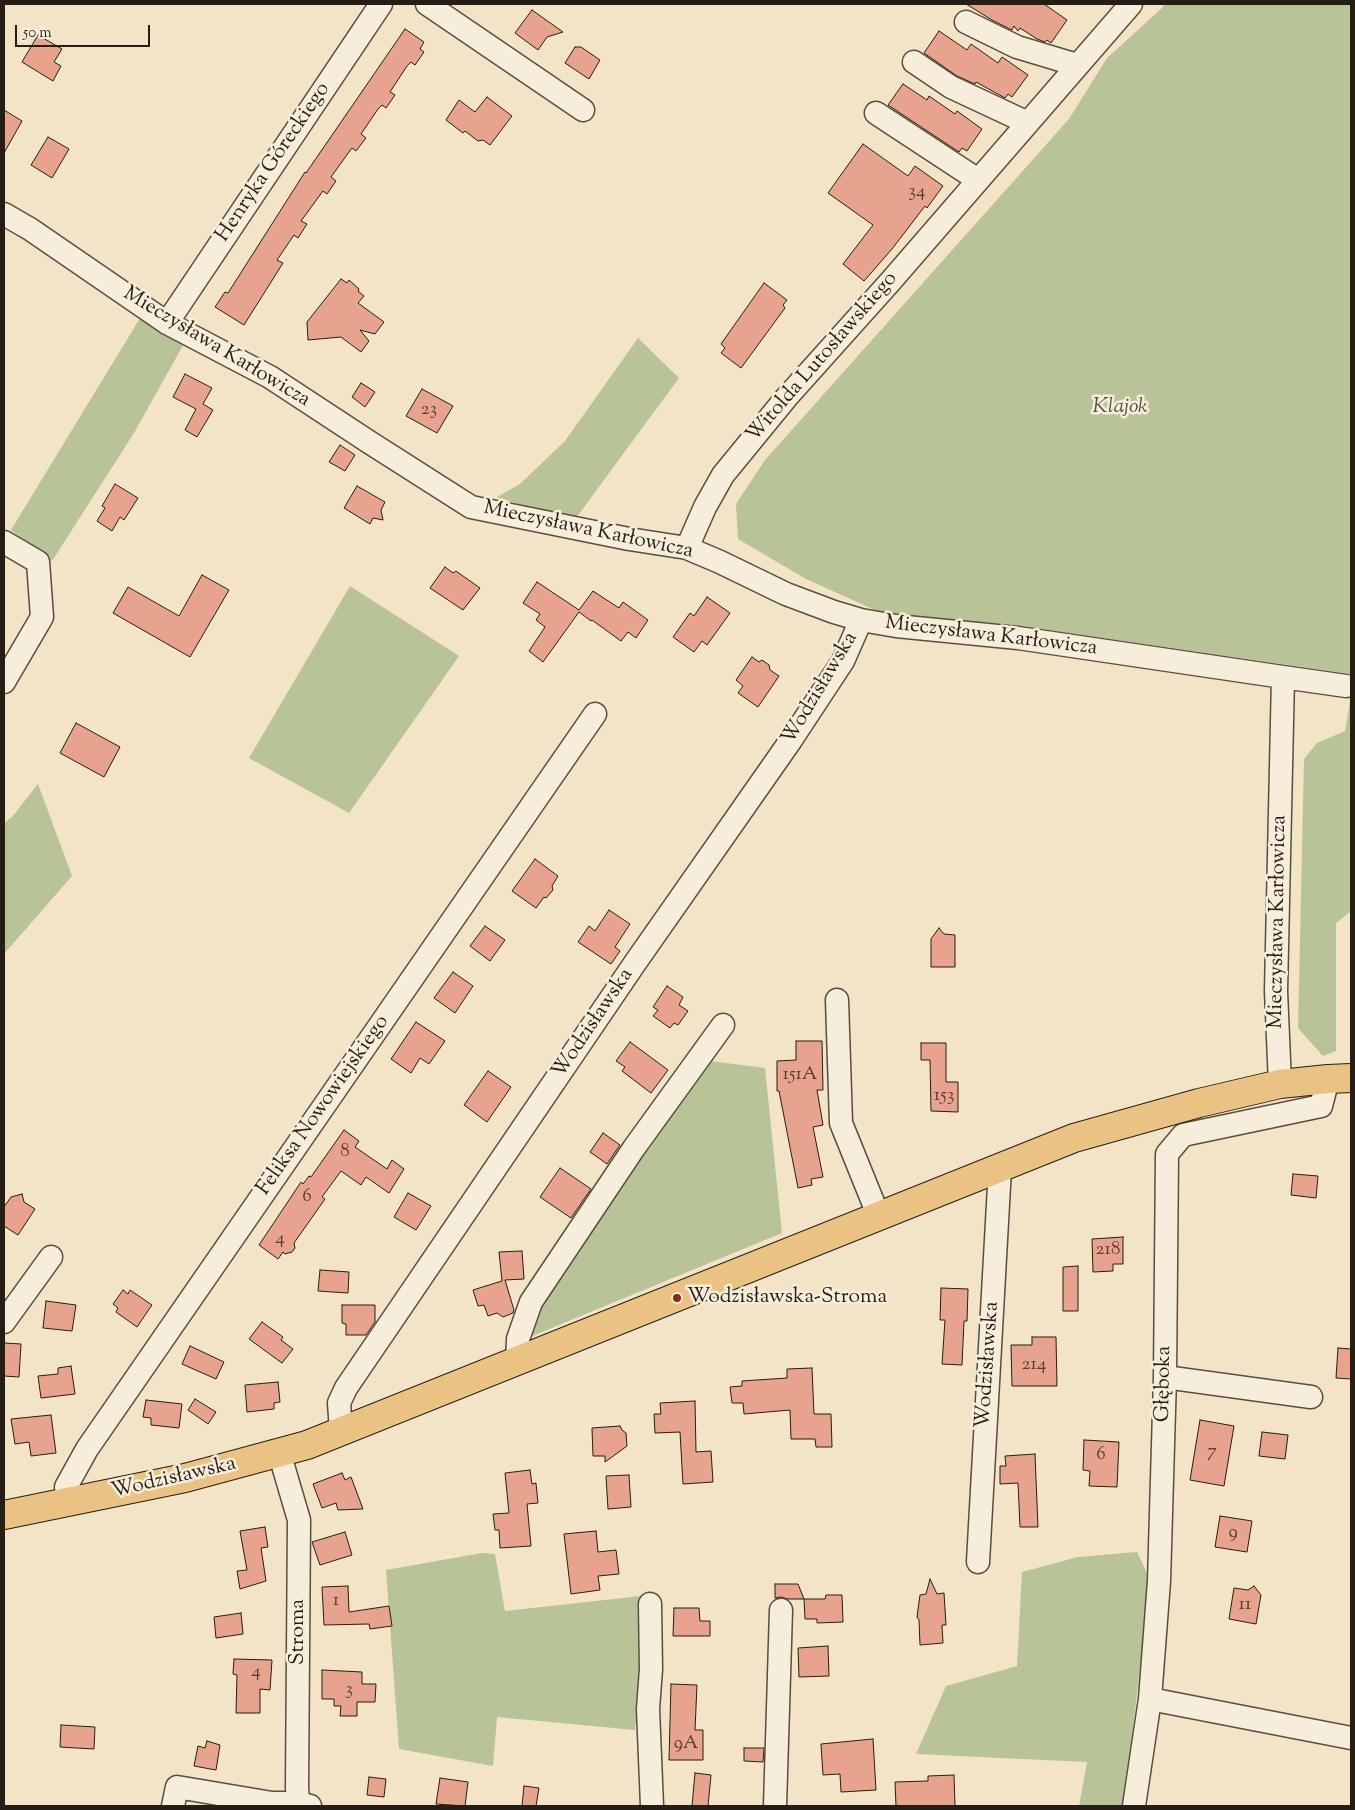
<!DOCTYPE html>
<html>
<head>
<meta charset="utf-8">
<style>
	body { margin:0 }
	#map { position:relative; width:1355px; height:1810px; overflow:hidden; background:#f3e3c7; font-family:"Sorts Mill Goudy",serif }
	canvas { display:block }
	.frame { position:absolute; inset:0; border:5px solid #251e14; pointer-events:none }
	.scale { position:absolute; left:15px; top:25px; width:135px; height:22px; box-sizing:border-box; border:2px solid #251e14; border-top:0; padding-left:6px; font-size:15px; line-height:18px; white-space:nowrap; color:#251e14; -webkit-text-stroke:4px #f7eddb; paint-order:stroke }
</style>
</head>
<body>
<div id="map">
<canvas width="1355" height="1810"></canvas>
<div class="frame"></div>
<div class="scale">50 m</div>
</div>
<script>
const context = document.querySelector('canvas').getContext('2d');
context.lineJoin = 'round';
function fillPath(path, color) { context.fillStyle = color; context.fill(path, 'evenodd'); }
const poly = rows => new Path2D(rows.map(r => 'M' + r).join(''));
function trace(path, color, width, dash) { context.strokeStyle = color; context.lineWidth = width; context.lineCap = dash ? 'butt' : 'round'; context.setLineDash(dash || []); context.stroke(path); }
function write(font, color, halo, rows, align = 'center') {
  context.font = font + ' "Sorts Mill Goudy",serif'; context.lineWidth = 5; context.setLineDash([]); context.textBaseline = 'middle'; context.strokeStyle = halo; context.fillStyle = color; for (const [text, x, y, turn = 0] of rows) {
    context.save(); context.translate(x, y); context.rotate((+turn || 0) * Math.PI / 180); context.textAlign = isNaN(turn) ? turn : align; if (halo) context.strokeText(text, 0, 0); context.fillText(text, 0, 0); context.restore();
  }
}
fillPath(poly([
	[1165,4,1351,4,1351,674,1007,624,922,618,877,611,806,579,738,539,736,504,765,460,1069,119,1107,58,1161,9],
	[142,315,186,340,134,433,52,561,11,530],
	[638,338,679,378,573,522,497,497,520,484,565,441],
	[350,586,459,656,349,813,249,758],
	[1351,696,1351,911,1336,923,1336,1051,1323,1056,1298,1028,1304,759,1317,743,1345,731],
	[38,784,72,876,4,954,4,823,12,817],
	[710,1061,765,1068,782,1233,525,1339,536,1307],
	[1137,1552,1150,1580,1124,1806,1079,1806,1087,1762,916,1754,946,1686,1017,1666,1022,1572,1078,1557],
	[482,1553,495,1554,505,1611,650,1595,635,1730,497,1717,493,1766,399,1749,386,1570]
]), '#b8c498');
const building = poly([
	[966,4,1044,4,1067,20,1051,43,1047,40,1045,42,1037,39,1020,28,1018,31,1014,26,1012,30,992,20,966,4],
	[532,10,563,32,547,37,538,50,515,33,532,10],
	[405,29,424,42,420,49,424,52,415,65,411,62,407,66,390,92,395,95,386,108,382,105,378,109,361,134,366,138,356,151,352,148,349,152,331,177,336,181,327,194,323,191,301,221,307,224,298,238,294,235,277,260,283,263,244,325,215,307,225,292,228,293,305,172,306,173,405,29],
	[939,31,967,50,971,44,998,63,1002,57,1028,75,1012,97,1008,94,1005,98,976,82,975,84,957,76,924,53,939,31],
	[38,35,62,49,54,62,61,66,53,81,22,62,38,35],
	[575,47,581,47,600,60,589,79,565,63,575,47],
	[903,84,927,100,929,96,955,114,957,111,982,129,967,151,962,148,959,152,888,105,903,84],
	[487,97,512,116,490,145,483,140,478,141,465,131,463,133,446,120,459,100,475,112,487,97],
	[4,110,22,121,4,153,4,110],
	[48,137,69,149,52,178,31,165,48,137],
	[863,144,908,176,915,166,943,186,927,208,925,206,892,249,864,281,843,264,873,225,828,193,863,144],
	[341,279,347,283,349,280,359,289,358,291,364,296,358,303,384,322,375,334,360,330,369,341,361,352,341,337,308,340,307,322,341,279],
	[764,283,787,300,783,305,785,308,741,368,721,353,725,348,721,344,764,283],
	[185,374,212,388,203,404,213,410,197,437,185,430,196,409,173,397,185,374],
	[361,383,375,392,365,407,352,397,361,383],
	[422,389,453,406,437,433,406,416,422,389],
	[340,445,355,455,345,471,329,462,340,445],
	[115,484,138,498,124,520,120,517,112,531,97,521,105,508,102,506,115,484],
	[357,486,385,502,381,510,383,520,373,518,370,524,344,508,357,486],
	[445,567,453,573,456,571,480,588,463,610,430,588,445,567],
	[202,575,229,590,190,657,113,613,128,587,179,616,202,575],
	[537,582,579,610,593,591,619,608,623,602,648,620,636,638,628,632,621,641,592,620,591,621,579,612,543,662,529,651,545,627,536,620,540,614,523,603,537,582],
	[707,597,730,613,707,645,702,641,694,652,673,637,690,613,694,616,707,597],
	[752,657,759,662,762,660,769,665,770,670,779,676,758,707,738,693,743,686,736,680,752,657],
	[76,723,120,747,104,777,60,753,76,723],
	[535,859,558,876,552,886,553,890,546,898,544,897,536,908,512,891,535,859],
	[609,910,630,924,615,947,620,951,611,964,578,942,589,926,595,931,609,910],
	[485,926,505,940,490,961,470,946,485,926],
	[939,928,944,934,955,935,955,967,931,967,931,939,939,928],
	[453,972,473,986,455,1013,434,998,453,972],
	[667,986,683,997,679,1005,688,1011,678,1025,674,1023,670,1028,653,1016,658,1010,653,1007,667,986],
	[416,1022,445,1041,429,1064,420,1058,411,1073,391,1059,416,1022],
	[796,1041,822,1041,823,1090,817,1090,823,1125,813,1127,823,1177,811,1179,812,1185,798,1188,779,1091,777,1091,777,1061,796,1060,796,1041],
	[630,1042,668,1070,651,1093,622,1071,625,1067,616,1061,630,1042],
	[921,1043,946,1043,946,1082,958,1082,958,1112,931,1111,930,1060,921,1060,921,1043],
	[488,1071,511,1087,487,1122,464,1105,488,1071],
	[344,1130,359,1141,355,1147,387,1169,392,1160,404,1169,389,1193,366,1177,361,1185,341,1171,322,1197,325,1199,294,1243,295,1248,292,1252,285,1254,283,1252,278,1259,259,1245,301,1182,303,1184,309,1176,311,1177,344,1130],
	[603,1133,620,1145,607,1164,590,1152,603,1133],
	[560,1168,591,1189,571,1218,540,1197,560,1168],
	[1293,1174,1318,1176,1316,1198,1291,1195,1293,1174],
	[408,1193,431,1206,416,1230,394,1217,408,1193],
	[22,1194,24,1202,35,1209,18,1235,4,1226,4,1207,11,1197,22,1194],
	[1123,1237,1123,1264,1113,1264,1113,1271,1093,1272,1092,1239,1123,1237],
	[522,1251,524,1279,505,1280,514,1310,513,1313,503,1317,497,1313,488,1316,484,1305,478,1306,473,1290,502,1281,499,1252,522,1251],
	[1078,1266,1078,1311,1063,1311,1063,1267,1078,1266],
	[320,1270,349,1272,348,1293,318,1291,320,1270],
	[941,1288,968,1289,967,1321,964,1321,962,1365,942,1364,945,1320,940,1320,941,1288],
	[123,1290,128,1294,130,1290,152,1305,137,1327,116,1312,118,1308,113,1304,123,1290],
	[46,1301,76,1305,72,1331,43,1328,46,1301],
	[342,1305,375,1305,375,1322,366,1335,346,1335,346,1324,342,1323,342,1305],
	[262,1322,283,1337,281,1340,293,1349,282,1363,249,1339,262,1322],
	[1032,1337,1056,1337,1057,1386,1012,1386,1011,1345,1032,1345,1032,1337],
	[4,1343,21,1344,19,1377,4,1376,4,1343],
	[190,1346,224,1362,216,1379,182,1364,190,1346],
	[1338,1348,1351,1349,1351,1379,1336,1378,1338,1348],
	[71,1366,75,1394,41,1398,38,1376,58,1374,58,1368,71,1366],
	[812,1368,814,1414,831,1414,832,1447,816,1447,815,1439,791,1439,790,1410,744,1414,743,1403,732,1403,730,1387,742,1386,742,1381,787,1378,787,1369,812,1368],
	[278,1382,280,1402,274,1403,274,1409,247,1412,245,1385,278,1382],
	[195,1399,216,1412,208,1424,188,1410,195,1399],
	[146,1400,182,1404,179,1428,151,1425,151,1418,143,1417,146,1400],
	[695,1401,696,1452,711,1451,713,1482,683,1484,680,1432,655,1433,654,1414,661,1414,660,1403,695,1401],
	[51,1415,56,1453,31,1456,29,1442,15,1444,11,1419,51,1415],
	[1200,1420,1234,1426,1224,1486,1190,1480,1200,1420],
	[620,1426,622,1430,626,1433,627,1446,605,1462,605,1456,593,1456,592,1428,620,1426],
	[1262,1432,1288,1435,1285,1459,1259,1456,1262,1432],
	[1084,1440,1119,1442,1117,1487,1089,1486,1090,1471,1083,1470,1084,1440],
	[1035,1454,1038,1527,1020,1527,1018,1483,1000,1484,1000,1466,1006,1466,1005,1456,1035,1454],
	[530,1470,532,1484,536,1483,538,1503,527,1504,531,1546,500,1548,499,1530,495,1530,493,1514,509,1513,505,1473,530,1470],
	[342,1473,345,1480,351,1477,363,1509,338,1510,336,1503,322,1508,313,1484,342,1473],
	[629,1475,631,1507,608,1509,606,1476,629,1475],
	[1220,1516,1252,1521,1247,1552,1215,1547,1220,1516],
	[265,1527,268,1547,261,1548,266,1581,240,1589,237,1571,247,1570,240,1531,265,1527],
	[596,1531,598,1552,616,1550,619,1574,598,1576,600,1590,571,1594,564,1534,596,1531],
	[345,1532,352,1555,320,1565,312,1542,345,1532],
	[930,1579,937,1594,944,1593,946,1625,942,1625,943,1643,920,1645,919,1620,917,1617,920,1595,926,1594,930,1579],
	[775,1584,798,1584,804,1599,825,1599,826,1595,842,1595,843,1622,817,1623,817,1619,805,1619,804,1599,788,1599,781,1597,775,1598,775,1584],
	[348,1586,349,1612,389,1606,392,1626,370,1629,369,1624,324,1625,322,1587,348,1586],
	[1254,1586,1261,1595,1256,1624,1229,1619,1234,1588,1248,1590,1254,1586],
	[674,1608,699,1608,700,1621,710,1621,710,1636,673,1636,674,1608],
	[241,1613,243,1634,216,1638,214,1617,241,1613],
	[828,1646,829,1676,799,1677,798,1648,828,1646],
	[234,1659,272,1660,270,1690,260,1689,260,1713,236,1713,237,1675,233,1674,234,1659],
	[322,1670,362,1672,362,1684,376,1684,375,1702,357,1702,357,1716,340,1716,341,1706,334,1706,334,1699,322,1699,322,1670],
	[671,1684,697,1685,695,1730,703,1730,703,1760,669,1760,671,1684],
	[61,1725,95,1727,94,1749,60,1747,61,1725],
	[873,1739,876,1790,841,1792,840,1774,823,1775,821,1744,873,1739],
	[207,1741,220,1745,216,1770,194,1766,198,1746,205,1748,207,1741],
	[744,1748,764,1748,763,1762,744,1761,744,1748],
	[695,1773,711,1775,708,1806,692,1806,695,1773],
	[954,1775,955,1806,896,1806,895,1782,928,1781,928,1776,954,1775],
	[369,1777,386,1779,384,1797,367,1795,369,1777],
	[440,1778,468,1782,465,1806,436,1804,440,1778],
	[524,1786,539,1788,536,1806,522,1806,524,1786]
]);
fillPath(building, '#e8a38f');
trace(building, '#251e14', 1);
const minor = poly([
	[427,4,583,110],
	[966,22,1017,47,1077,65],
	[914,62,951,87,1028,123],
	[876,113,978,180],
	[4,214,30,229,167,323,270,377,369,442,471,507,629,539,687,548,720,562,786,594,834,612,861,620,896,626,1018,638,1283,677,1276,991,1280,1084],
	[167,323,381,4],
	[4,542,38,562,42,617,4,682],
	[687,548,705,507,723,475,786,398,890,282,1131,4],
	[1283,677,1346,686],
	[837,1000,841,1123,879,1217],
	[4,1322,51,1257],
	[517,1362,518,1339,531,1302,634,1148,723,1025],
	[1165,1377,1311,1397],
	[341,1431,339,1403,346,1388,635,963,791,740,843,661,861,620],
	[279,1452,299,1520,297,1787,298,1803,310,1806],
	[69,1502,66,1487,87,1449,595,714],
	[978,1562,1000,1168],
	[650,1604,651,1669,648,1709,652,1806],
	[1150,1699,1351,1738],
	[173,1806,177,1787,272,1803,298,1803],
	[775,1806,781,1610],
	[1134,1806,1150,1699,1159,1581,1165,1377,1167,1154,1183,1135,1321,1106,1328,1079]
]);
const major = poly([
	[4,1515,185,1478,307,1445,1074,1138,1199,1103,1280,1084,1328,1079,1351,1078]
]);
trace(minor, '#584f41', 25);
trace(major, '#251e14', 30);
trace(minor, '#f7eddb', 22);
trace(major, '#eac284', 28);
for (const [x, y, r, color] of [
	[677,1298,5,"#8f2418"]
]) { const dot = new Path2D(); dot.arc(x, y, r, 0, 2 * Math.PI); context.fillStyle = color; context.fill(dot); trace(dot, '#f7eddb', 2); }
write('19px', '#563f33', null, [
	["34",917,193],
	["23",429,411],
	["151A",800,1076],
	["153",944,1097],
	["8",345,1153],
	["6",307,1198],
	["4",280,1240],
	["218",1108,1251],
	["214",1034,1366],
	["7",1212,1453],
	["6",1101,1456],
	["9",1233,1534],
	["1",336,1602],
	["11",1245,1606],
	["4",256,1673],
	["3",349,1691],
	["9A",686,1745]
]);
write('21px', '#251e14', '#f7eddb', [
	["Henryka Góreckiego",274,163,-56],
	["Mieczysława Karłowicza",216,348,31],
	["Witolda Lutosławskiego",823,358,-49],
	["Mieczysława Karłowicza",588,531,12],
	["Mieczysława Karłowicza",991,637,7],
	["Wodzisławska",821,689,-59],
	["Mieczysława Karłowicza",1279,922,-89],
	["Wodzisławska",594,1024,-56],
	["Feliksa Nowowiejskiego",324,1106,-55],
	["Wodzisławska",989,1365,-86],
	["Głęboka",1165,1384,-89],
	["Wodzisławska",174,1479,-13],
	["Stroma",299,1632,-90]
]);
write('italic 21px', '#51503c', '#f7eddb', [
	["Klajok",1120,408]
]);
write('21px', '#251e14', '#f7eddb', [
	["Wodzisławska-Stroma",687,1298]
], 'left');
</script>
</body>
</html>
